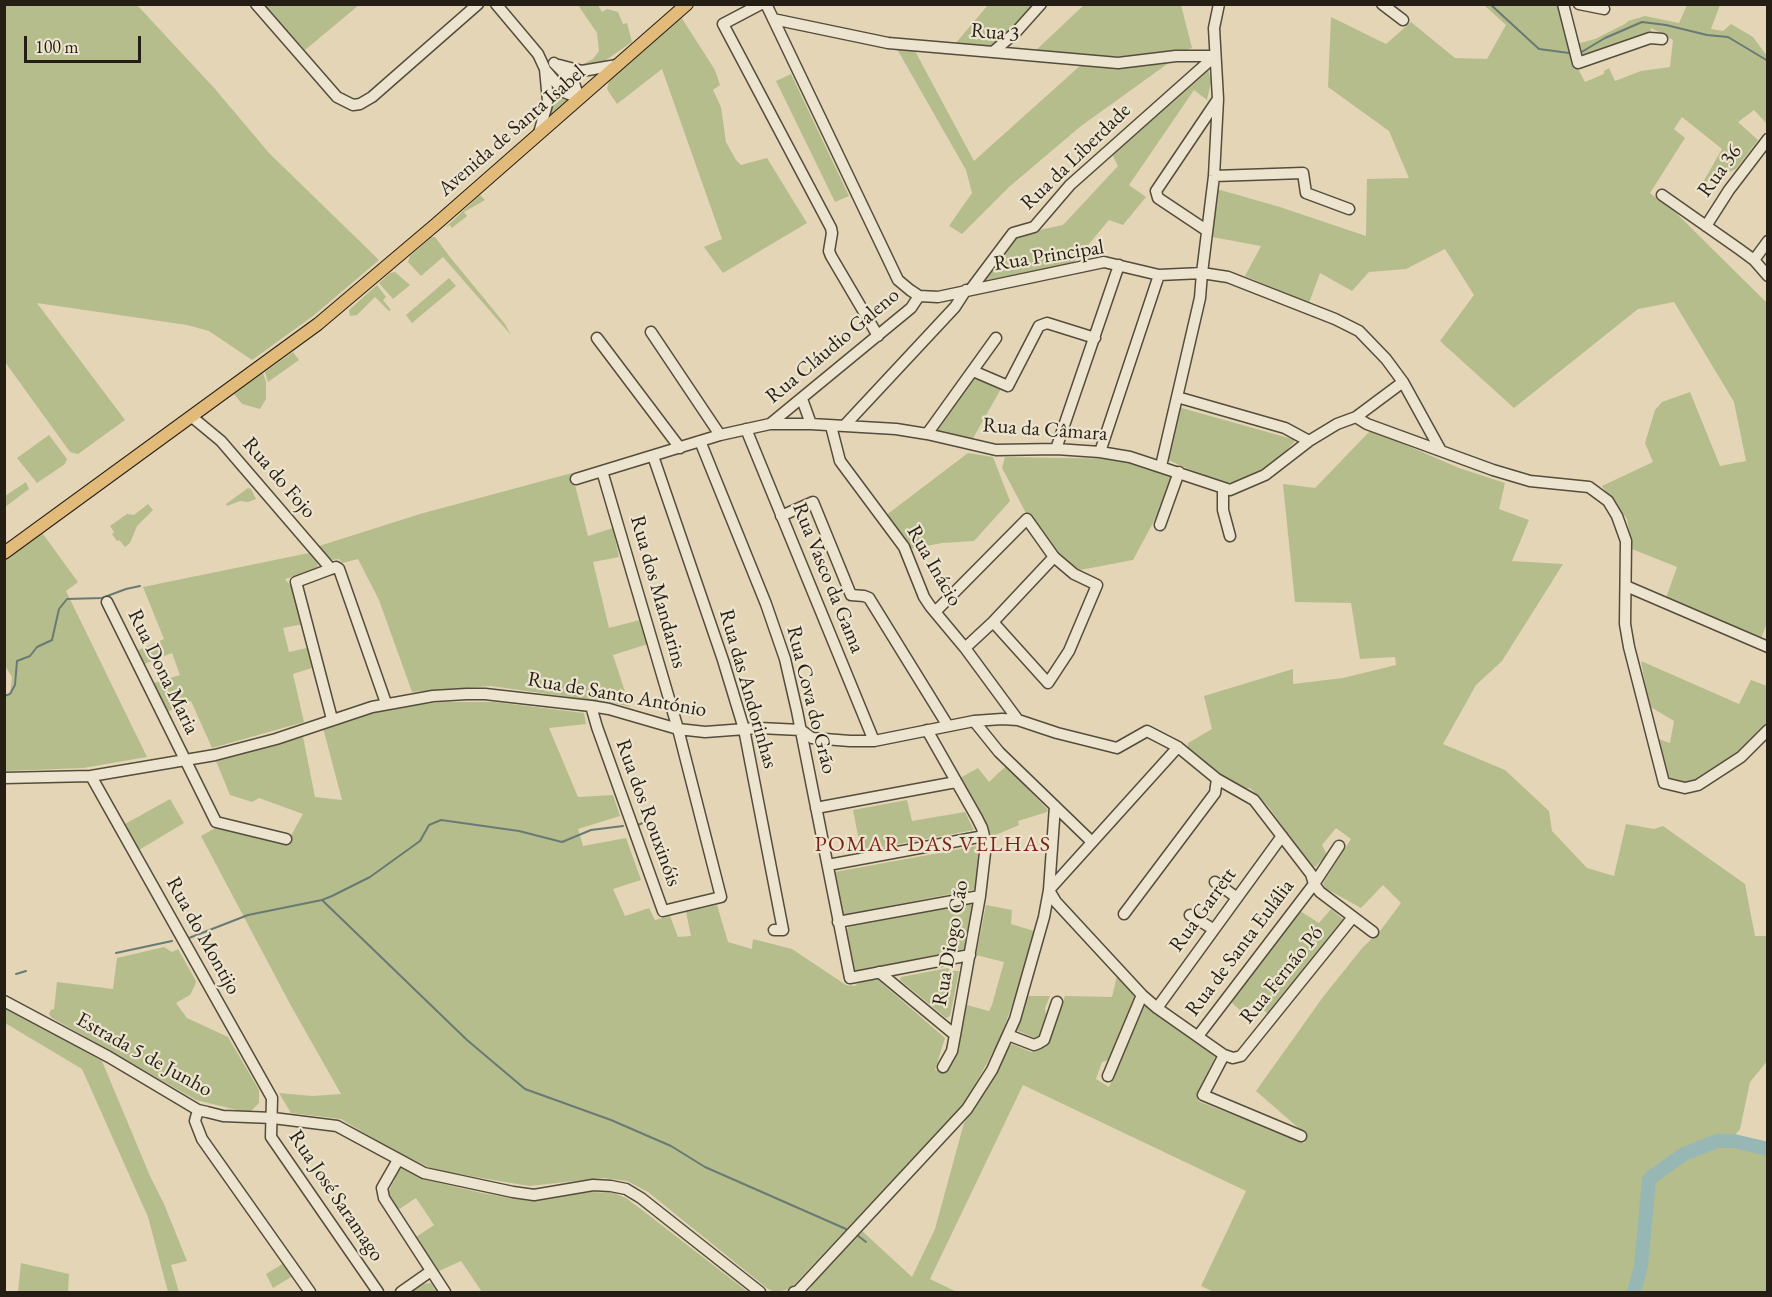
<!DOCTYPE html>
<html>
<head>
<meta charset="utf-8">
<style>
	body { margin:0 }
	#map { position:relative; width:1772px; height:1297px; overflow:hidden; background:#e3d5b5; font-family:"EB Garamond",serif }
	canvas { display:block }
	.frame { position:absolute; inset:0; border:6px solid #251e14; pointer-events:none }
	.scale { position:absolute; left:24px; top:36px; width:117px; height:27px; box-sizing:border-box; border:3px solid #251e14; border-top:0; padding-left:8px; font-size:18px; line-height:21px; white-space:nowrap; color:#251e14; -webkit-text-stroke:4px #ede4cf; paint-order:stroke }
</style>
</head>
<body>
<div id="map">
<canvas width="1772" height="1297"></canvas>
<div class="frame"></div>
<div class="scale">100 m</div>
</div>
<script>
const context = document.querySelector('canvas').getContext('2d');
context.lineJoin = 'round';
function fillPath(path, color) { context.fillStyle = color; context.fill(path, 'evenodd'); }
const poly = rows => new Path2D(rows.map(r => 'M' + r).join(''));
function trace(path, color, width, dash) { context.strokeStyle = color; context.lineWidth = width; context.lineCap = dash ? 'butt' : 'round'; context.setLineDash(dash || []); context.stroke(path); }
function write(font, color, halo, rows, align = 'center') {
  context.font = font + ' "EB Garamond",serif'; context.lineWidth = 4.5; context.setLineDash([]); context.textBaseline = 'middle'; context.strokeStyle = halo; context.fillStyle = color; for (const [text, x, y, turn = 0] of rows) {
    context.save(); context.translate(x, y); context.rotate((+turn || 0) * Math.PI / 180); context.textAlign = isNaN(turn) ? turn : align; if (halo) context.strokeText(text, 0, 0); context.fillText(text, 0, 0); context.restore();
  }
}
fillPath(poly([
	[1085,4,1181,5,1192,48,1183,51,1111,57,1034,52],
	[4,5,137,5,215,89,269,153,379,260,313,316,252,360,209,331,187,325,37,303,125,420,78,454,70,452,5,362],
	[264,5,359,5,305,50],
	[578,5,598,5,602,12,607,9,618,12,623,24,627,23,632,42,603,62,581,65,593,59,599,51,597,33],
	[988,5,1034,5,1000,43,992,48,955,44],
	[1484,5,1557,5,1572,57,1585,82,1604,74,1604,71,1609,68,1615,81,1641,71,1670,67,1673,40,1651,28,1650,34,1580,56,1577,44,1595,39,1625,24,1628,21,1645,16,1679,23,1687,5,1720,5,1711,29,1723,31,1731,24,1753,37,1767,56,1767,124,1754,110,1738,122,1758,140,1736,169,1702,184,1722,149,1682,117,1674,129,1685,138,1650,193,1676,213,1765,301,1767,300,1768,620,1761,639,1666,598,1677,567,1632,549,1627,519,1602,486,1653,462,1645,443,1655,410,1662,402,1690,392,1720,466,1746,461,1734,402,1674,302,1638,309,1514,408,1440,341,1474,295,1445,249,1406,269,1369,272,1352,291,1320,273,1309,303,1245,276,1261,246,1212,237,1217,189,1280,207,1366,236,1367,179,1409,178,1389,131,1328,87,1331,17,1386,44,1411,22,1455,58,1487,59,1506,25],
	[681,17,715,70,720,85,713,90,721,107,726,142,736,160,741,165,767,158,807,223,723,273,704,247,722,239,662,69,617,104,607,89,609,81,639,52],
	[897,49,915,51,974,161,1082,64,1117,66,1170,62,1081,126,1009,187,962,234,949,226,972,193,966,170],
	[1208,68,1211,82,1207,100,1194,90,1129,185,1146,197,1123,225,1109,220,1073,263,982,281,1016,235,1063,225,1118,166,1112,154],
	[791,74,849,196,835,202,776,81],
	[550,80,569,99,548,117],
	[480,195,485,200,464,212,467,216,452,228,450,225,446,227],
	[432,237,435,237,450,257,505,324,511,335,443,257,421,276,408,262,410,256],
	[395,272,410,285,393,299,379,283,390,273],
	[449,278,456,286,412,323,406,315],
	[377,285,386,297,383,300,391,310,389,311,375,297,357,315,350,316,349,310],
	[293,352,299,360,268,382,265,372],
	[263,373,266,382,266,399,260,409,242,404,234,394],
	[976,375,1002,387,972,440,939,433,935,427,971,378],
	[1178,407,1296,440,1275,462,1259,472,1239,481,1222,484,1166,459],
	[1371,430,1459,468,1505,483,1499,509,1529,520,1512,561,1563,564,1502,661,1476,685,1443,744,1505,770,1549,811,1552,831,1587,868,1614,876,1626,824,1654,829,1663,826,1745,884,1755,936,1767,936,1768,1060,1750,1082,1740,1129,1735,1135,1767,1142,1767,1292,1214,1292,1201,1286,1246,1191,1023,1085,930,1279,957,1292,808,1292,812,1285,861,1230,912,1277,935,1229,964,1123,1009,1047,1012,1044,1031,1052,1047,1046,1065,996,1112,997,1117,976,1135,995,1109,1060,1102,1062,1096,1079,1109,1087,1142,1008,1145,1006,1214,1054,1215,1057,1197,1093,1198,1101,1305,1143,1302,1131,1256,1091,1323,997,1363,947,1380,931,1401,903,1383,885,1361,908,1325,888,1323,883,1351,839,1336,828,1322,845,1327,855,1315,867,1309,865,1268,806,1250,788,1246,788,1221,776,1188,750,1188,743,1212,729,1204,696,1293,669,1293,684,1343,678,1396,665,1395,657,1360,659,1351,603,1295,602,1283,484,1315,488],
	[49,435,67,459,65,464,37,483,17,458],
	[968,453,993,457,1010,501,974,541,942,543,910,549,885,516],
	[1005,457,1127,459,1173,473,1167,497,1133,560,1080,570,1054,552,1026,513,1002,468],
	[572,473,588,536,613,528,619,557,593,562,609,628,640,620,648,644,613,655,630,707,619,704,491,686,412,692,379,600,358,559,342,563,339,559,331,560,319,546,420,514],
	[26,482,29,489,5,507,5,496],
	[248,488,251,489,256,499,248,502,240,501,227,506,226,504],
	[148,504,153,510,137,526,130,543,125,547,119,540,117,541,112,534,114,532,110,526,127,514,134,515],
	[40,530,78,582,66,591,147,757,83,768,5,771,4,697,10,694,12,677,5,666,5,558],
	[309,553,317,562,318,569,285,579,293,589,303,624,283,628,289,652,307,648,312,668,293,674,304,722,212,748,191,701,167,712,154,683,180,675,172,653,142,665,136,651,164,639,143,587],
	[1641,661,1739,704,1751,680,1767,686,1767,722,1753,740,1734,756,1691,784,1674,781,1667,778,1656,738,1670,743,1674,721,1649,706],
	[441,702,495,702,584,713,586,724,549,728,578,797,613,795,620,816,578,829,583,846,626,838,641,880,613,889,625,916,649,908,655,920,670,916,678,937,691,936,686,912,717,905,728,942,752,949,753,939,792,949,846,985,855,986,858,983,877,979,945,1038,935,1070,948,1069,957,1048,967,1005,989,1011,992,1005,1004,962,976,955,986,905,1012,910,1011,924,1034,931,1018,989,999,1041,965,1103,794,1285,786,1290,775,1292,768,1289,648,1192,627,1181,604,1178,529,1186,435,1170,392,1150,341,1119,291,1113,279,1093,312,1096,341,1094,290,1004,201,836,219,826,288,841,303,814,259,798,252,802,230,795,216,761,303,737,315,797,342,800,323,728,349,719,395,708],
	[1006,766,1048,810,1047,812,1018,821,1019,825,991,837,984,819,960,778,978,768,989,782],
	[170,799,184,823,139,850,125,824],
	[907,800,912,821,965,812,974,830,861,851,853,810],
	[977,846,979,848,976,889,843,915,841,911,833,875,835,872],
	[969,904,973,906,964,949,856,972,852,969,846,930,849,927],
	[1331,909,1344,920,1268,1014,1254,1001,1242,1012,1231,1002,1300,911,1319,923],
	[164,947,172,952,178,949,196,981,195,985,190,995,176,1003,187,1018,228,1037,259,1090,259,1103,251,1111,241,1111,196,1100,52,1018,49,1014,51,1010,54,1009,57,982,113,989,117,958],
	[948,968,951,971,959,971,950,1016,946,1018,900,980,901,977],
	[1028,996,1050,996,1045,1008,1046,1015,1038,1037,1034,1038,1016,1030],
	[5,1007,102,1061,150,1176,164,1204,187,1261,171,1265,179,1292,168,1292,148,1217,82,1069,5,1023],
	[400,1167,422,1179,482,1193,529,1201,590,1192,614,1193,626,1198,642,1210,748,1292,482,1292,461,1261,439,1271,416,1237,434,1225,416,1198,398,1210,388,1193],
	[21,1263,69,1274,68,1292,18,1292],
	[284,1263,291,1277,273,1288,266,1274],
	[431,1283,437,1292,413,1291,424,1284]
]), '#b6bd8c');
trace(poly([
	[1490,4,1539,49,1569,53],
	[1580,53,1605,38,1642,22,1666,25,1707,35,1728,37,1768,61],
	[4,696,10,694,15,685,17,661,30,656,37,647,52,640,59,609,67,599,102,598,126,589,140,586],
	[638,825,647,821,653,825],
	[322,900,467,1040,525,1089,611,1120,671,1146,705,1167,846,1229],
	[189,938,248,915,322,900,332,896,370,877,420,841,429,825,441,820,519,831,562,842,591,830,623,826],
	[116,953,172,941],
	[16,974,26,971],
	[857,1235,866,1242]
]), '#697a74', 2);
trace(poly([
	[1634,1292,1641,1266,1649,1180,1653,1176,1684,1154,1717,1141,1734,1141,1768,1149]
]), '#96b7b4', 14);
const minor = poly([
	[256,4,337,97,353,105,360,104,372,97,478,4],
	[496,4,538,54,545,69,548,101,539,133],
	[761,4,723,24,831,228,832,233,829,251,831,256,878,336],
	[766,4,898,280,910,290,919,296,938,297,1104,262,1159,275,1202,273,1228,277,1335,319,1359,331,1386,359,1403,382,1441,451],
	[1382,4,1403,20],
	[1563,4,1578,63,1650,38,1662,39],
	[1579,4,1604,9],
	[773,19,888,43,993,52,1118,63,1176,56,1215,56],
	[993,52,1016,32,1041,4],
	[559,65,582,71,617,65],
	[547,72,564,92,579,98,574,83,554,63],
	[1214,176,1303,173,1306,193,1349,209],
	[1662,195,1739,249,1754,260,1768,276],
	[1706,226,1729,190,1768,139],
	[1206,230,1158,198,1156,191,1218,99],
	[1754,260,1768,241],
	[971,289,1013,233,1034,227,1070,185,1215,56],
	[651,332,720,435],
	[597,338,680,448],
	[973,371,1008,386,1039,326,1047,323,1095,338],
	[1177,397,1285,428,1309,441],
	[802,399,811,424],
	[192,417,221,441,331,569],
	[1356,417,1367,424,1493,470,1530,481,1589,487,1608,501,1617,516,1626,541,1625,624,1629,647,1664,783,1685,788,1698,785,1741,757,1768,730],
	[770,424,911,308,919,296],
	[845,425,955,307,966,290],
	[831,426,840,461,904,547,924,597,930,606,965,648,1018,720],
	[746,429,874,741],
	[927,434,996,338],
	[700,441,766,604,785,659,797,711,850,978,970,955],
	[1056,449,1119,265],
	[1100,452,1159,275],
	[653,456,723,660,744,729,783,930,774,930],
	[1161,466,1200,298,1202,273,1214,176,1218,99,1214,28,1219,4],
	[576,479,720,435,770,424,811,424,896,429,927,434,996,450,1056,449,1100,452,1130,457,1230,490,1265,475,1309,441,1337,424,1356,417,1403,382],
	[1223,488,1223,510,1230,536],
	[781,516,813,502,851,595,864,596,869,598,948,726],
	[1160,525,1179,472],
	[1626,586,1768,647],
	[107,602,216,822,286,839],
	[935,612,1027,519,1054,557,1074,574,1097,585,1069,651,1048,683,993,622],
	[965,648,993,622,1054,557],
	[591,706,597,727,663,911,721,897,678,729,602,471],
	[332,719,296,582,336,567,339,569,386,703],
	[974,721,999,752,1092,842],
	[927,730,977,818,982,828,986,844,980,896,955,1035,952,1051,943,1067],
	[91,776,272,1098,271,1137,378,1292],
	[4,778,91,776,215,755,276,739,372,707,433,696,467,694,485,694,591,706,609,709,678,729,705,732,759,728,801,730,812,738,850,741,874,741,974,721,1002,719,1018,720,1057,733,1117,748,1147,731,1178,747,1217,779,1254,800,1311,874,1314,884,1320,892,1373,932],
	[816,808,956,782],
	[828,865,984,836],
	[1215,882,1236,897],
	[1049,890,1056,902,1142,995,1157,1008,1224,1055,1233,1058,1241,1056,1353,917],
	[1049,890,1178,747],
	[1124,914,1215,793,1217,779],
	[1190,915,1213,929],
	[838,922,980,896],
	[879,972,955,1035],
	[4,1001,109,1057,198,1110,207,1112,223,1116,273,1118,337,1126,424,1173,513,1192,534,1195,593,1185,611,1186,626,1189,641,1198,760,1292],
	[1157,1008,1282,836],
	[1008,1035,1034,1045,1039,1043,1044,1040,1057,1002],
	[1198,1036,1314,884,1339,846],
	[1224,1055,1203,1095,1301,1136],
	[1108,1076,1142,995],
	[198,1110,195,1121,202,1139,310,1292],
	[398,1160,382,1188,384,1198,445,1292],
	[401,1292,431,1271],
	[794,1292,798,1291,967,1109,992,1070,1015,1019,1044,917,1049,890,1055,806]
]);
const major = poly([
	[4,553,318,324,435,225,687,4]
]);
trace(minor, '#544c3c', 13);
trace(major, '#251e14', 14);
trace(minor, '#ede4cf', 10);
trace(major, '#e2ba7a', 12);
write('21px', '#251e14', '#ede4cf', [
	["Rua 3",995,33,5],
	["Avenida de Santa Isabel",512,131,-41],
	["Rua da Liberdade",1076,157,-44],
	["Rua 36",1720,171,-54],
	["Rua Principal",1049,256,-9],
	["Rua Cláudio Galeno",833,346,-40],
	["Rua da Câmara",1045,430,4],
	["Rua do Fojo",279,478,49],
	["Rua Inácio",934,566,60],
	["Rua Vasco da Gama",828,578,68],
	["Rua dos Mandarins",658,592,74],
	["Rua Dona Maria",163,672,64],
	["Rua das Andorinhas",748,689,74],
	["Rua de Santo António",617,695,10],
	["Rua Cova do Grão",811,700,76],
	["Rua dos Rouxinóis",648,813,70],
	["Rua Garrett",1203,910,-54],
	["Rua do Montijo",203,936,61],
	["Rua Diogo Cão",951,943,-80],
	["Rua de Santa Eulália",1240,948,-53],
	["Rua Fernão Pó",1282,975,-51],
	["Estrada 5 de Junho",144,1055,29],
	["Rua José Saramago",336,1196,56]
]);
context.letterSpacing = '1.5px';
write('22px', '#7a1f14', '#ede4cf', [
	["POMAR DAS VELHAS",933,845]
]);
context.letterSpacing = '0px';
</script>
</body>
</html>
